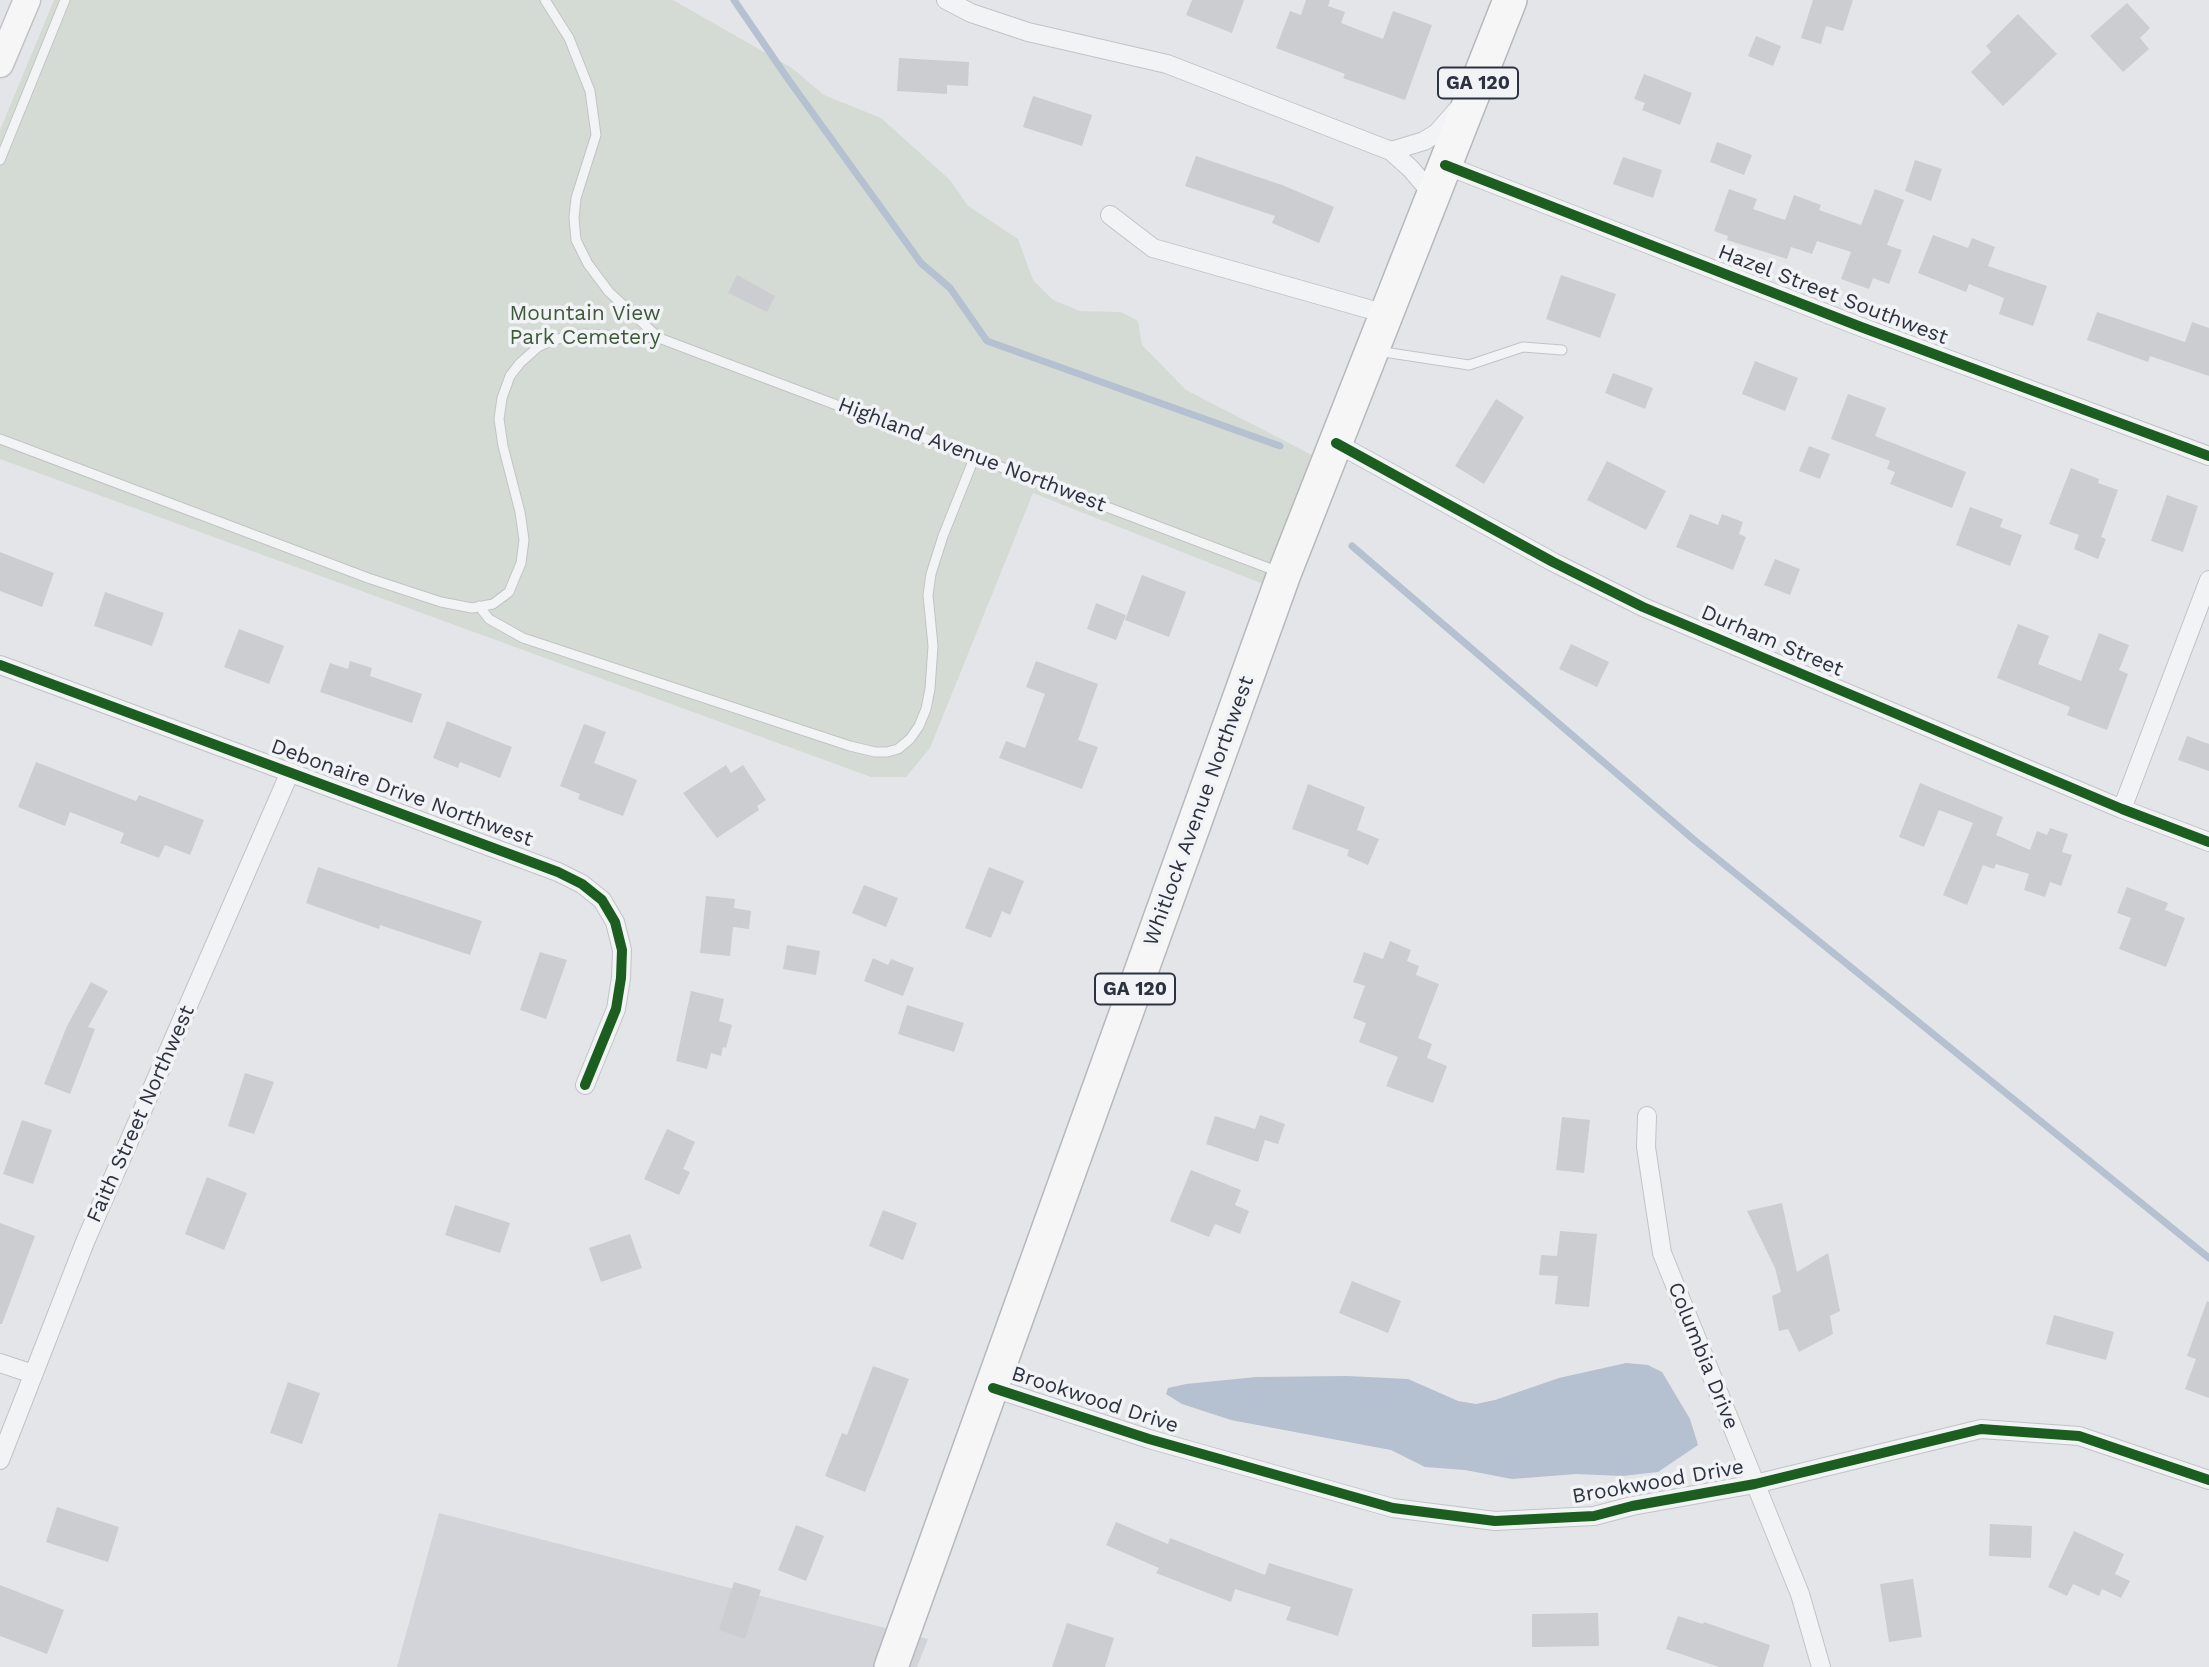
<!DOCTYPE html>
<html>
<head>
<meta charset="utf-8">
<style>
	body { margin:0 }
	canvas { display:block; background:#e3e5e8 }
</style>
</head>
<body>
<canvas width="2209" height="1667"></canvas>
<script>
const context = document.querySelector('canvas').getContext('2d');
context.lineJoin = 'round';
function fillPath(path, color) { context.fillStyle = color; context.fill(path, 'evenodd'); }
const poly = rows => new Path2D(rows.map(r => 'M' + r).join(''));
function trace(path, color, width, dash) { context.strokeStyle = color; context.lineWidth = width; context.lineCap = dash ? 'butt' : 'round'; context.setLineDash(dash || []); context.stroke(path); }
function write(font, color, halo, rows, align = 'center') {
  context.font = font + ' "Work Sans",sans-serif'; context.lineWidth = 7; context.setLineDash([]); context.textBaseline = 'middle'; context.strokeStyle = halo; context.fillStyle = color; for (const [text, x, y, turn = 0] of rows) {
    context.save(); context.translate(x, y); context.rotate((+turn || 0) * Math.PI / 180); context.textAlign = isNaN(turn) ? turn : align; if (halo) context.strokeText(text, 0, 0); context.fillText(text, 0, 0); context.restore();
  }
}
fillPath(poly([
	[439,1513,928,1639,917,1667,397,1667]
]), '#d2d4da');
fillPath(poly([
	[54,0,673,0,792,68,824,95,881,118,950,180,968,206,1018,239,1033,280,1053,300,1080,311,1121,312,1138,321,1142,345,1186,390,1312,455,1263,584,1033,493,930,748,906,777,871,777,0,459,0,130]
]), '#d4dbd4');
fillPath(poly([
	[1626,1363,1648,1365,1662,1372,1690,1419,1698,1445,1658,1472,1622,1476,1576,1474,1512,1479,1465,1470,1425,1467,1391,1450,1231,1420,1182,1404,1166,1394,1168,1388,1186,1384,1256,1377,1347,1376,1408,1379,1458,1401,1476,1404,1495,1400,1559,1378]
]), '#b5c0d0');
trace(poly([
	[734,0,788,79,921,263,950,288,987,341,1280,446],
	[1352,546,1693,839,2209,1258]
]), '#b5c0d0', 7);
fillPath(poly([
	[1192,0,1244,0,1232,33,1186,15],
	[1306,0,1330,0,1328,6,1345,12,1341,23,1383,39,1393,11,1432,25,1405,100,1343,78,1345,74,1276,48,1290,11,1301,15],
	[1813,0,1853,0,1843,31,1826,26,1821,44,1801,38],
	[2127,3,2150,28,2140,38,2149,49,2123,72,2090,36],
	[2018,14,2057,54,2003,106,1971,72,1991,52,1986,46],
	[1756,36,1781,46,1773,66,1748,56],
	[899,58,969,62,968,86,947,85,947,94,897,91],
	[1644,74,1692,93,1680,125,1642,110,1645,103,1634,99],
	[1033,96,1092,115,1082,146,1023,127],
	[1717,142,1752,155,1744,175,1710,162],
	[1196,156,1282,185,1334,207,1319,243,1272,223,1275,216,1185,186],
	[1623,157,1662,170,1653,198,1613,184],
	[1915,160,1942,169,1931,201,1905,191],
	[1729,189,1757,199,1753,209,1785,220,1794,195,1821,205,1819,210,1861,225,1875,189,1904,200,1887,245,1902,250,1889,284,1873,278,1869,289,1841,279,1851,252,1817,241,1812,254,1791,247,1787,259,1727,240,1728,236,1714,231],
	[1933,235,1968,248,1972,238,1995,247,1988,266,2047,286,2033,326,1999,314,2004,298,1969,284,1966,292,1918,273],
	[737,275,775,296,767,312,728,293],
	[1561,275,1616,294,1600,338,1546,319],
	[2097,312,2185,342,2192,322,2209,328,2209,376,2150,356,2148,362,2087,340],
	[1755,361,1798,378,1785,411,1742,394],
	[1613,373,1653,388,1645,409,1605,393],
	[1848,394,1886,408,1875,436,1966,472,1952,508,1890,484,1895,472,1887,469,1890,461,1831,439],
	[1496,399,1524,417,1484,484,1455,466],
	[1809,446,1830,454,1820,479,1799,471],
	[1607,461,1666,491,1646,530,1587,500],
	[2071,468,2099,479,2098,483,2118,490,2101,537,2106,539,2098,559,2074,549,2079,535,2049,524],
	[2167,495,2198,506,2183,552,2151,541],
	[1970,507,2003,519,2000,527,2022,535,2010,566,1956,545],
	[1690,514,1718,525,1722,514,1743,522,1739,534,1746,537,1733,570,1676,547],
	[0,552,54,573,42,607,0,591],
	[1775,559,1800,569,1790,595,1764,585],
	[1142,575,1186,592,1169,637,1125,620],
	[105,592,164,613,152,646,94,626],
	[1096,603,1126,615,1116,640,1087,629],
	[2018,624,2049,636,2038,664,2081,681,2099,633,2129,645,2119,670,2128,674,2107,730,2067,715,2070,707,1997,678],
	[239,629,284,646,269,684,224,667],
	[1571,644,1609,662,1597,687,1559,669],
	[350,661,372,668,370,676,422,694,412,723,320,692,330,663,348,669],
	[1036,661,1098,684,1078,740,1098,747,1082,789,999,758,1006,741,1025,748,1045,694,1026,687],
	[447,721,512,747,500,778,460,762,458,768,433,758],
	[584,724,606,732,594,763,637,780,623,816,578,799,580,794,560,786],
	[2187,736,2209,744,2209,771,2178,760],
	[36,762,136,801,139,795,204,820,190,855,165,845,159,858,120,843,124,833,70,812,65,826,18,807],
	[726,765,731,773,743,765,766,800,757,806,759,810,717,838,683,793],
	[1920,783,2003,817,1996,835,2030,850,2037,831,2047,835,2050,828,2068,834,2062,852,2072,855,2061,886,2050,882,2045,897,2024,890,2029,874,1996,864,1994,869,1983,865,1967,905,1943,895,1973,823,1939,810,1924,847,1899,837],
	[1308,784,1365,807,1357,830,1379,839,1368,865,1347,856,1349,850,1292,829],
	[318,867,482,921,470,955,380,925,379,929,306,903],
	[989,867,1024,881,1010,915,1002,911,991,938,965,928],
	[864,885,898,898,886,927,852,913],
	[2127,887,2168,903,2165,910,2185,918,2166,967,2119,949,2131,918,2117,913],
	[706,896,735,899,734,908,751,911,749,929,733,927,730,956,700,953],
	[1390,941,1411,950,1407,961,1419,966,1416,975,1439,984,1418,1038,1432,1044,1427,1058,1447,1066,1433,1103,1386,1086,1398,1057,1359,1042,1366,1023,1353,1018,1365,986,1353,982,1364,952,1383,959],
	[787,945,820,951,816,975,783,969],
	[540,952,567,960,546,1019,520,1010],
	[873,958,888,965,891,959,914,968,903,996,864,981],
	[91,982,108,991,88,1027,95,1029,70,1094,44,1084,67,1026],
	[691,991,724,999,719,1021,732,1025,726,1048,723,1047,721,1056,711,1053,707,1069,676,1061],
	[907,1005,964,1023,954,1052,898,1034],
	[245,1073,274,1082,254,1134,228,1126],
	[1260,1115,1285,1124,1278,1144,1265,1140,1258,1162,1206,1144,1215,1116,1255,1129],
	[1562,1117,1590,1120,1584,1173,1556,1170],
	[22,1120,52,1130,33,1184,3,1174],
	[667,1129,695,1142,683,1169,690,1172,679,1195,644,1179],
	[1191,1170,1241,1190,1235,1205,1249,1211,1240,1234,1215,1224,1209,1237,1170,1221],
	[207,1177,247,1193,224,1250,185,1234],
	[1782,1203,1797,1272,1828,1253,1840,1311,1830,1316,1833,1334,1799,1352,1788,1329,1779,1331,1772,1296,1781,1292,1775,1268,1747,1211],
	[455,1205,510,1223,500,1253,445,1235],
	[883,1210,917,1223,903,1260,869,1246],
	[0,1223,35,1236,2,1324,0,1324],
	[1560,1231,1597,1234,1589,1307,1555,1304,1558,1276,1539,1275,1541,1255,1557,1256],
	[630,1234,642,1268,601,1282,589,1248],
	[1352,1281,1401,1301,1388,1333,1339,1313],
	[2207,1301,2209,1302,2209,1398,2185,1389,2196,1359,2187,1356],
	[2054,1315,2114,1332,2106,1360,2046,1344],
	[873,1366,909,1379,865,1492,825,1476,842,1433,847,1435],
	[288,1382,320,1393,302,1444,270,1433],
	[57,1507,119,1527,108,1562,46,1542],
	[1116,1522,1168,1544,1170,1538,1265,1575,1269,1563,1353,1589,1338,1636,1286,1620,1291,1607,1235,1589,1231,1602,1156,1573,1159,1568,1106,1545],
	[1990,1524,2032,1526,2031,1558,1989,1556],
	[796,1525,824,1536,806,1581,778,1570],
	[2074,1531,2124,1554,2115,1574,2130,1581,2121,1598,2102,1589,2099,1596,2073,1584,2067,1596,2048,1587],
	[1913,1579,1922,1637,1889,1642,1880,1584],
	[734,1582,761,1590,745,1639,719,1630],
	[0,1585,64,1610,47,1654,0,1636],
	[1598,1613,1599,1646,1532,1647,1532,1614],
	[1678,1616,1703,1624,1704,1622,1770,1645,1763,1667,1719,1667,1666,1649],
	[1067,1623,1114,1638,1105,1667,1052,1667]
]), '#cccdd0');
const lane = poly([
	[545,0,569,38,590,91,596,135,576,198,574,218,576,240,588,264,609,292,659,338],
	[0,160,65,0],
	[1377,351,1469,365,1523,347,1562,350],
	[0,439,368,578,441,602,472,608,493,604,509,592,521,563,524,540,520,512,503,446,499,419,502,398,510,376,520,363,538,347,552,340,585,334,659,338,1279,572],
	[479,606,489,619,523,638,850,746,875,752,887,752,898,749,910,739,919,726,926,709,930,689,933,646,928,595,931,574,943,536,975,456]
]);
const street = poly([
	[946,0,971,13,1028,32,1167,64,1391,151,1411,169,1433,195],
	[1391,151,1424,141,1437,133,1457,110],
	[1445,165,1861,327,2209,456],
	[1110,215,1153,248,1386,314],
	[1336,443,1553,562,1643,607,2122,809,2209,842],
	[0,665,558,872,582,884,602,900,615,922,622,950,621,978,616,1009,585,1085],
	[2122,809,2209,580],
	[1647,1116,1646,1147,1662,1253,1800,1594,1821,1667],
	[0,1363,33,1374],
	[993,1388,1149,1439,1393,1508,1495,1521,1594,1516,1632,1506,1755,1484,1981,1429,2079,1436,2209,1480],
	[0,1460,85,1242,290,772]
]);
const secondary = poly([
	[0,64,27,0]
]);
const highway = poly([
	[891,1667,1284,574,1510,0]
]);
trace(lane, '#c2c3c6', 11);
trace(street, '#c2c3c6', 20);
trace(secondary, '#c2c3c6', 29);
trace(highway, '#b6b8bc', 36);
trace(lane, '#f2f3f4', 9);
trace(street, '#f2f3f4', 18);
trace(secondary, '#f6f6f6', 26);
trace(highway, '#f6f6f6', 33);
trace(poly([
	[1445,165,1861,327,2209,456],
	[1336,443,1553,562,1643,607,2122,809,2209,842],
	[0,665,558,872,582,884,602,900,615,922,622,950,621,978,616,1009,585,1085],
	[993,1388,1149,1439,1393,1508,1495,1521,1594,1516,1632,1506,1755,1484,1981,1429,2079,1436,2209,1480]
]), '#1b5e20', 10);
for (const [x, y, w] of [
	[1478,83,80],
	[1135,989,80]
]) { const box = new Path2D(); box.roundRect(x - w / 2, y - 15.5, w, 31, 5); context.fillStyle = '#f1f3f6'; context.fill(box); trace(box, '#2c323f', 2); }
write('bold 19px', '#2c323f', null, [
	["GA 120",1478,83],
	["GA 120",1135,989]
]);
write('21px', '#2c323f', '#f1f3f6', [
	["Hazel Street Southwest",1833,295,21],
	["Highland Avenue Northwest",972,455,21],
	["Durham Street",1772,641,23],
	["Debonaire Drive Northwest",402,793,20],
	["Whitlock Avenue Northwest",1199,811,-70],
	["Faith Street Northwest",141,1114,-66],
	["Columbia Drive",1703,1356,68],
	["Brookwood Drive",1095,1400,18],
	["Brookwood Drive",1658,1482,-10]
]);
write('21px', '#3f593a', '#f1f3f6', [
	["Mountain View",585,314],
	["Park Cemetery",585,338]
]);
</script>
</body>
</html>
